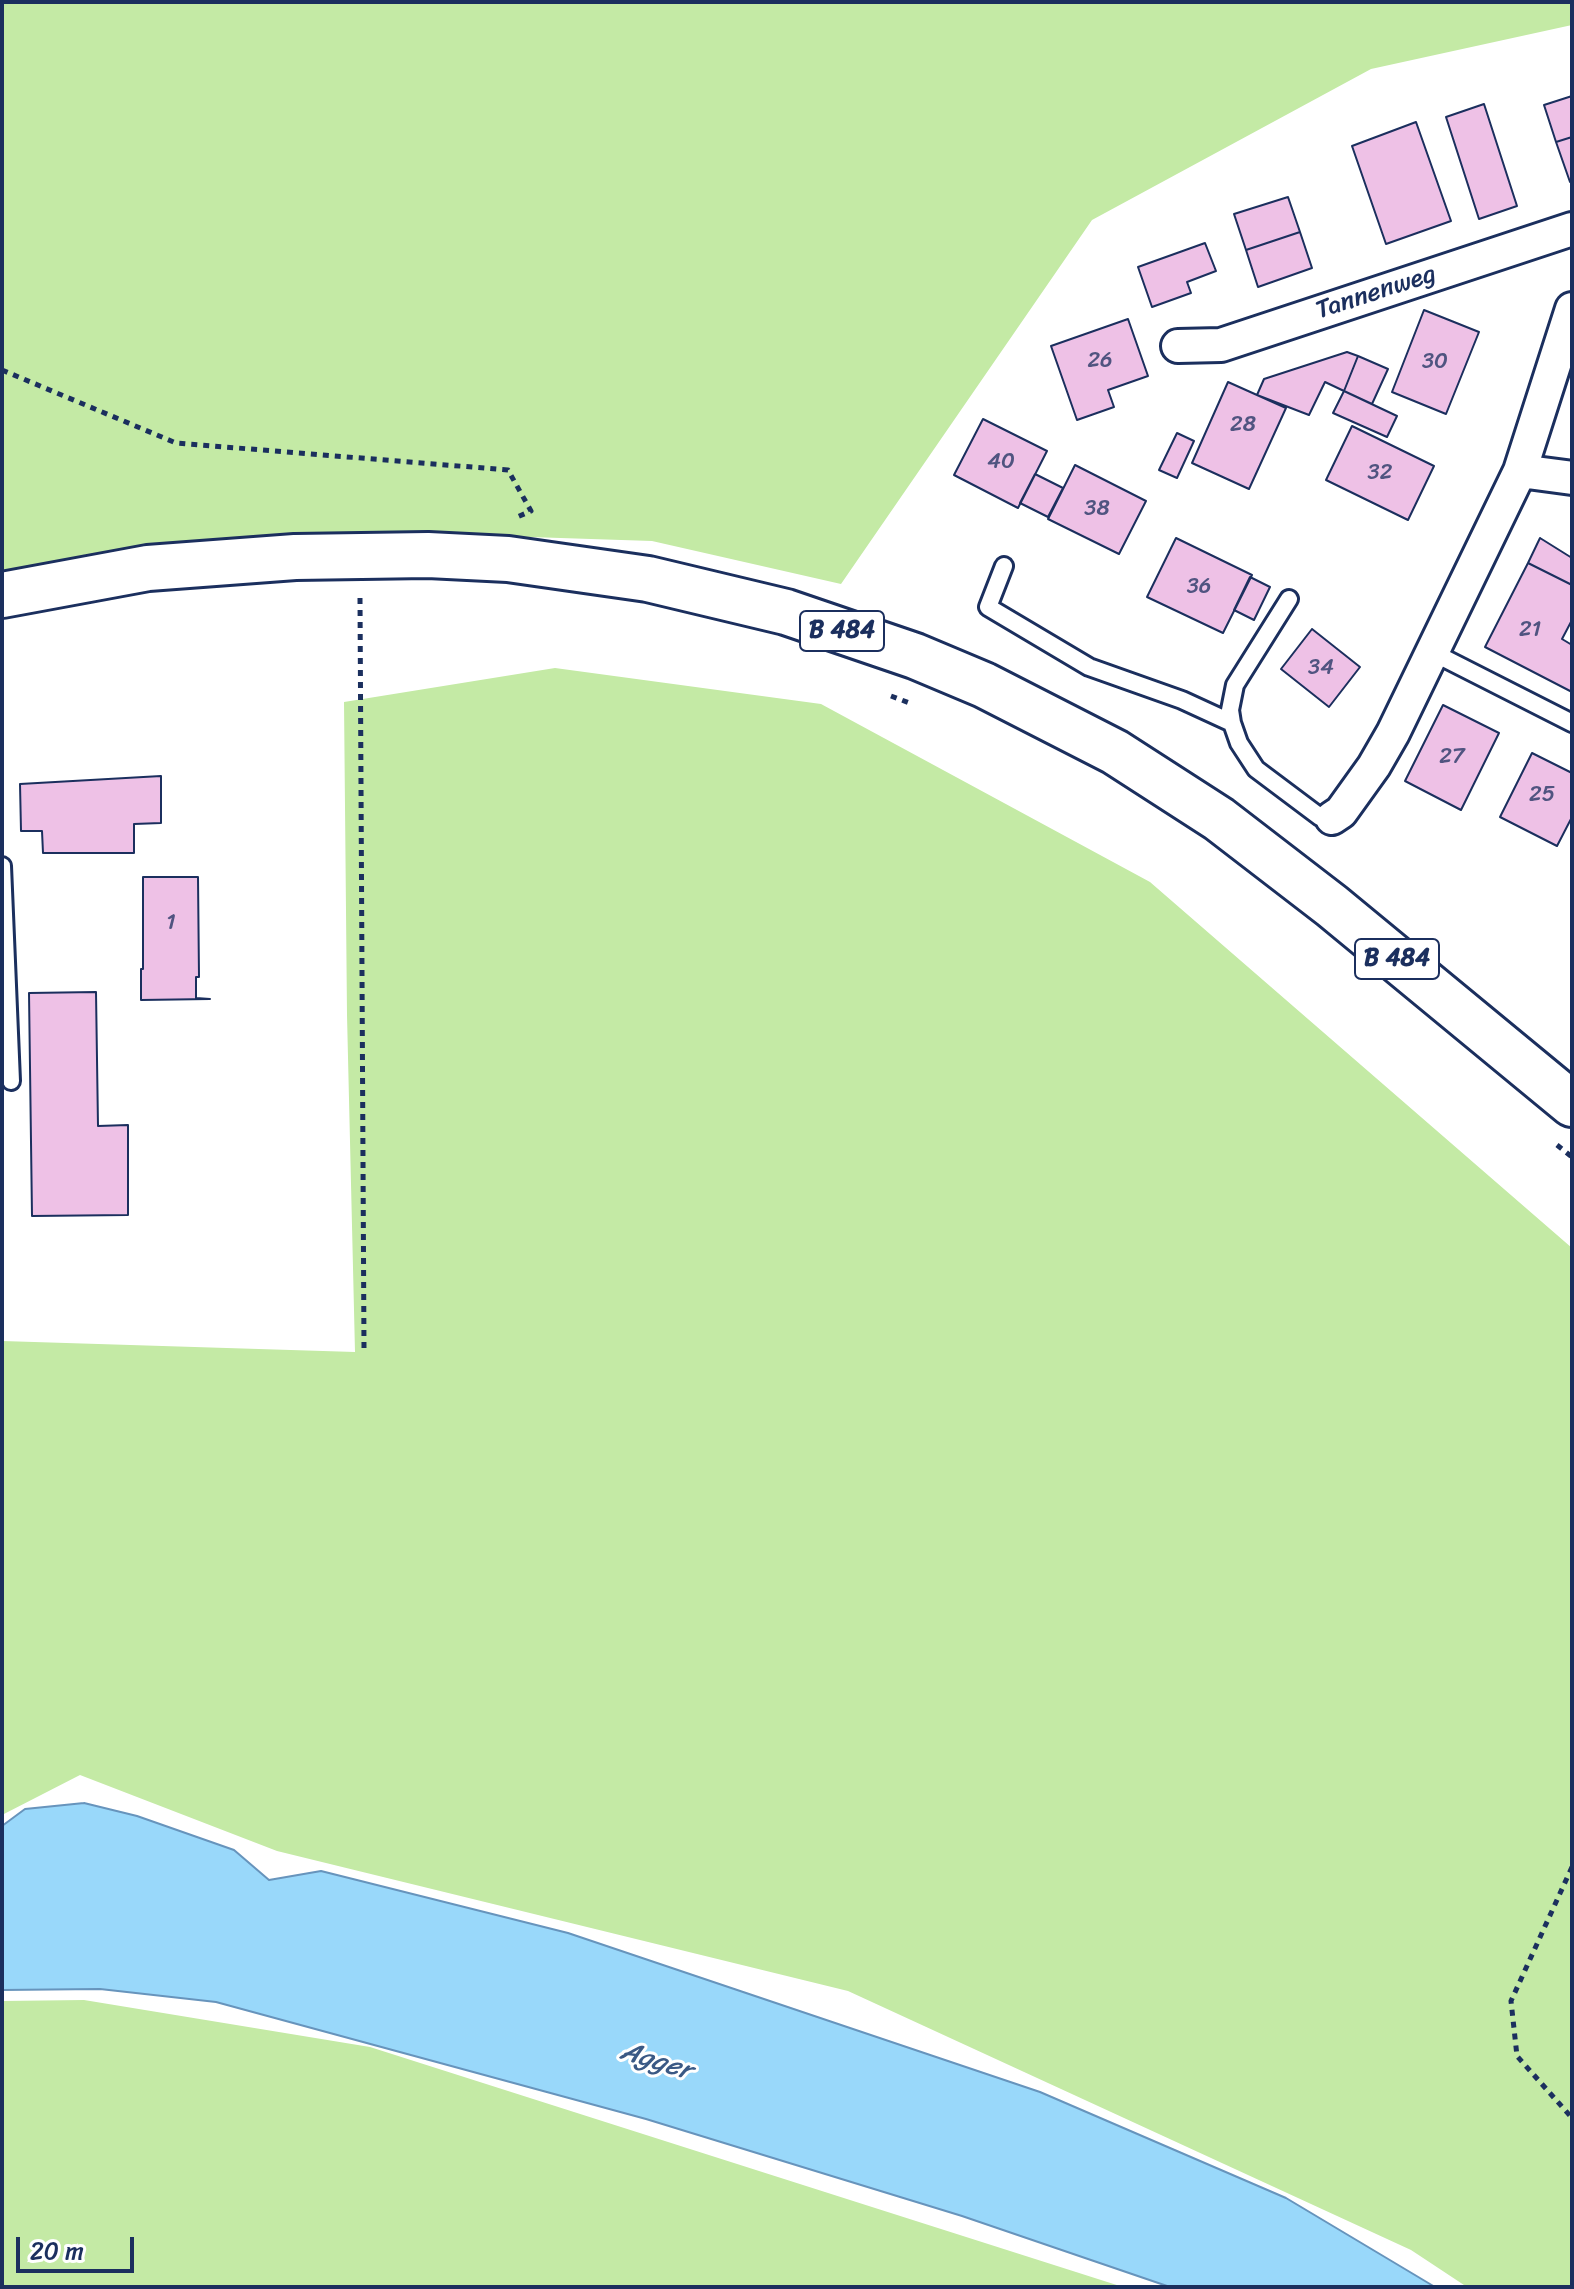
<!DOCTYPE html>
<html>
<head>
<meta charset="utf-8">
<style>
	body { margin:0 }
	#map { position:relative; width:1574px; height:2289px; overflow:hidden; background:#fff; font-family:Sriracha,sans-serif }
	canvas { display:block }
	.frame { position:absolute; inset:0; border:4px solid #1b2f5e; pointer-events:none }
	.scale { position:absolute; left:16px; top:2237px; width:118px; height:36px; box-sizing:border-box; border:4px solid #1b2f5e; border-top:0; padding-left:10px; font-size:24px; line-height:28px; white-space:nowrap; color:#1b2f5e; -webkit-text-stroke:6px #fff; paint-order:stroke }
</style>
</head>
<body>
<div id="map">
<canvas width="1574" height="2289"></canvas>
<div class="frame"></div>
<div class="scale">20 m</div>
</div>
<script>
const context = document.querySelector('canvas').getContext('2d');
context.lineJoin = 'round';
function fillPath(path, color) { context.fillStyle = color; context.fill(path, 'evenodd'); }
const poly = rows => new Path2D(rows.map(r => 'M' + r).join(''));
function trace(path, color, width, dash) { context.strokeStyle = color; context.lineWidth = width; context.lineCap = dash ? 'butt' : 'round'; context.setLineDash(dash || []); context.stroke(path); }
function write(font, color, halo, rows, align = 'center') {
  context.font = font + ' Sriracha,sans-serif'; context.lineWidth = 6; context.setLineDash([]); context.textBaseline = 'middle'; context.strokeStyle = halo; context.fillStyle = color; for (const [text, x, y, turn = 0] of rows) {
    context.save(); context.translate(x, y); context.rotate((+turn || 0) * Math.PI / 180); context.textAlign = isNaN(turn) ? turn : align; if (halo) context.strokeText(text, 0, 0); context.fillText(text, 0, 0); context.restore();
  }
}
fillPath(poly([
	[2,2,1572,2,1572,25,1371,69,1092,220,841,584,652,541,408,533,187,543,2,574],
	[555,668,821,704,1150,882,1572,1248,1572,2287,1467,2287,1411,2250,848,1991,277,1851,80,1775,2,1815,2,1341,355,1352,347,1015,344,702],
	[84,2000,370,2047,1123,2287,2,2287,2,2001]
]), '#c4eaa5');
const water = poly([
	[84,1803,137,1816,234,1850,269,1880,321,1871,568,1933,1040,2092,1286,2198,1435,2287,1170,2287,962,2216,646,2119,216,2002,100,1989,2,1990,2,1826,25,1809,84,1803]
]);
fillPath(water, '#99d8fa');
trace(water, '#6794bc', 2);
const building = poly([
	[1572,96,1572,137,1556,142,1544,105,1572,96],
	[1484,104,1517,206,1479,219,1446,117,1484,104],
	[1416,122,1451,221,1386,244,1352,146,1416,122],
	[1572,137,1572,182,1570,182,1556,142,1572,137],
	[1288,197,1300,232,1246,250,1234,214,1288,197],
	[1300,232,1312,268,1258,287,1246,250,1300,232],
	[1205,243,1216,271,1187,282,1191,293,1152,307,1138,267,1205,243],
	[1424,310,1479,332,1446,414,1392,392,1424,310],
	[1128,319,1148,376,1108,390,1114,407,1077,420,1051,346,1128,319],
	[1347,352,1358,356,1344,391,1325,382,1309,415,1257,395,1264,379,1347,352],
	[1358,356,1388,369,1372,404,1344,391,1358,356],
	[1228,382,1286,408,1249,489,1192,463,1228,382],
	[1344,391,1397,416,1387,437,1333,413,1344,391],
	[983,419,1047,451,1018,508,954,475,983,419],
	[1352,426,1434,466,1408,520,1326,480,1352,426],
	[1177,433,1194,441,1177,478,1159,470,1177,433],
	[1075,465,1146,501,1119,554,1048,519,1075,465],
	[1035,474,1063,488,1048,517,1020,503,1035,474],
	[1176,538,1252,575,1223,633,1147,597,1176,538],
	[1540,538,1572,558,1572,585,1528,563,1540,538],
	[1528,563,1572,585,1572,620,1562,639,1572,645,1572,692,1485,647,1528,563],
	[1250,577,1270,587,1254,620,1234,610,1250,577],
	[1312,629,1360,667,1329,707,1281,669,1312,629],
	[1443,705,1499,733,1461,810,1405,781,1443,705],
	[1532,753,1572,773,1572,817,1557,846,1500,817,1532,753],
	[161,776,161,823,134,824,134,853,43,853,42,831,21,831,20,784,161,776],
	[143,877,198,877,199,977,196,977,196,998,210,999,141,1000,141,969,143,969,143,877],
	[96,992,98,1126,128,1125,128,1215,32,1216,29,993,96,992]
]);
fillPath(building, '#eec1e6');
trace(building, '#1b2f5e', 2);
const lane = poly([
	[1004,566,988,607,1089,667,1182,700,1232,723],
	[1289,599,1235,685,1230,710,1232,723,1239,743,1256,769,1320,817,1332,818],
	[1432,652,1572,723],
	[2,866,11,1081]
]);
const street = poly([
	[1178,346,1221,345,1572,229],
	[1520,471,1572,478],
	[1332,818,1341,812,1374,766,1393,733,1520,471,1572,309]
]);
const primary = poly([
	[2,595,148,568,295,557,428,555,508,559,648,579,786,612,915,656,984,685,1115,752,1219,819,1332,906,1572,1104]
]);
trace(lane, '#1b2f5e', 22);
trace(street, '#1b2f5e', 38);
trace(primary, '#1b2f5e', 50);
trace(poly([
	[2,370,176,443,508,470,531,511,517,517],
	[360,598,364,1349],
	[891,696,912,704],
	[1557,1145,1572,1157],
	[1572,1867,1511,2001,1517,2056,1572,2118]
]), '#1b2f5e', 5, [6, 6]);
trace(lane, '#fff', 16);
trace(street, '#fff', 32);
trace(primary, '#fff', 44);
write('22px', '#505480', null, [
	["26",1100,361],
	["30",1435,362],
	["28",1243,425],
	["40",1001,462],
	["32",1380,473],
	["38",1097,509],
	["36",1199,587],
	["21",1530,630],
	["34",1321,668],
	["27",1452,757],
	["25",1542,795],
	["1",171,923]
]);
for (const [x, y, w] of [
	[842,631,84],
	[1397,959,84]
]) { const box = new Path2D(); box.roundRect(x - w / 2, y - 20, w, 40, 6); context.fillStyle = '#fff'; context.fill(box); trace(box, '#1b2f5e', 2); }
write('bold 24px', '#1b2f5e', null, [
	["B 484",842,631],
	["B 484",1397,959]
]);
write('26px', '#1b2f5e', '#fff', [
	["Tannenweg",1376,293,-18]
]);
write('italic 28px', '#3a5985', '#fff', [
	["Agger",656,2062,17]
]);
</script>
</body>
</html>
